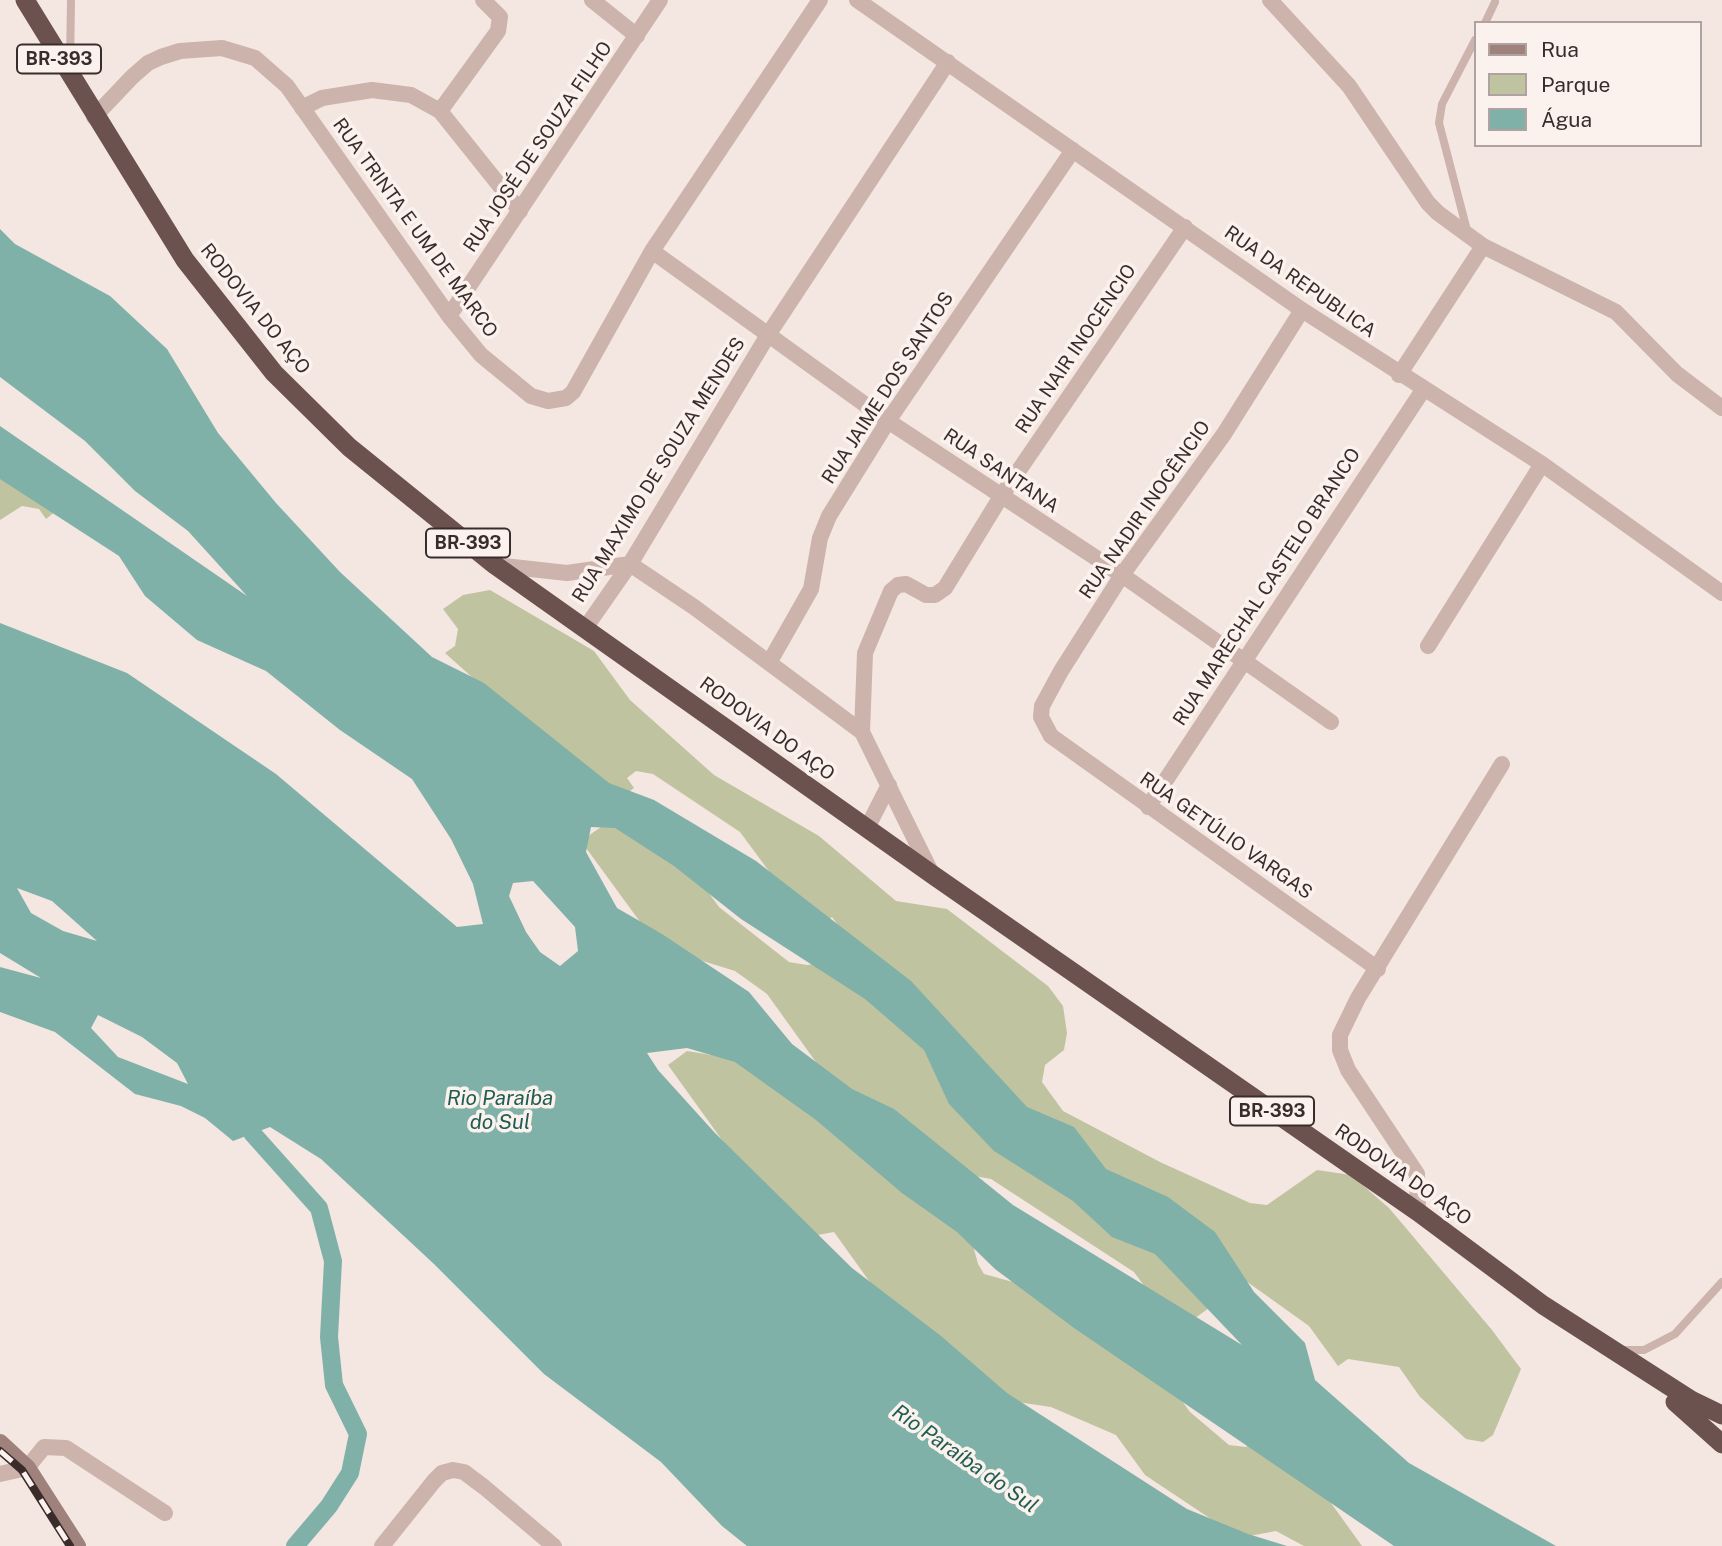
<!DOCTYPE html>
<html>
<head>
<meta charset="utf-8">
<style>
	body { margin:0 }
	#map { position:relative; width:1722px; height:1546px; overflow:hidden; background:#f4e6e1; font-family:"Public Sans",sans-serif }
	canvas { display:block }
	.legend { position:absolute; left:1474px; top:21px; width:228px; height:126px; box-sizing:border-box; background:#fbf2ee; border:2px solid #aea3a0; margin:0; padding:9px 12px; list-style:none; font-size:21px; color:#3a2c2b }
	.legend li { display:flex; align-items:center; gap:14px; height:35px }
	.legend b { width:35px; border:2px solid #aea3a0 }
</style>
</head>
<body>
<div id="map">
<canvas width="1722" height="1546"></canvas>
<ul class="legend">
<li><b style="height:9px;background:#a0827d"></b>Rua</li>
<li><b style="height:19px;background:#c0c3a0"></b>Parque</li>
<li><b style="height:19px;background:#7fb1a8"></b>Água</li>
</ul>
</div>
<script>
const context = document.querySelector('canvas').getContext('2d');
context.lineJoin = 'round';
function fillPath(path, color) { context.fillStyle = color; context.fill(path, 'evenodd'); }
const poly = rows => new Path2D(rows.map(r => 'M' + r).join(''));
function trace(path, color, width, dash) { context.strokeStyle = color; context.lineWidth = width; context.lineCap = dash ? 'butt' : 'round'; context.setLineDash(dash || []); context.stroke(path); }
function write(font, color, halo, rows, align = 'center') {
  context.font = font + ' "Public Sans",sans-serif'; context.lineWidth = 7; context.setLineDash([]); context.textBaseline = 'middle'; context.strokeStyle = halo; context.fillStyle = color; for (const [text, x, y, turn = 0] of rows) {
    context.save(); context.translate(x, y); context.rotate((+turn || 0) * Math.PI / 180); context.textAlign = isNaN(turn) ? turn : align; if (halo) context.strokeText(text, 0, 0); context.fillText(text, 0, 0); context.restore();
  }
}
fillPath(poly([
	[0,454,56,511,46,519,39,509,22,506,0,520],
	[490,590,594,651,630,700,714,775,819,836,896,901,947,909,1048,986,1063,1006,1067,1033,1064,1050,1045,1065,1042,1082,1063,1111,1160,1162,1250,1203,1267,1205,1317,1170,1351,1175,1389,1208,1492,1330,1521,1369,1493,1435,1483,1442,1466,1439,1420,1397,1399,1367,1348,1359,1338,1366,1309,1326,1246,1281,1187,1324,1170,1321,1134,1272,991,1179,974,1176,961,1200,978,1264,984,1274,1060,1295,1154,1363,1190,1412,1229,1445,1246,1447,1266,1433,1318,1485,1362,1546,1304,1546,1276,1531,1249,1536,1232,1533,1145,1475,1116,1435,1051,1407,1017,1402,877,1292,834,1232,807,1237,740,1165,668,1065,687,1051,773,1065,831,1083,767,994,735,971,677,953,646,930,581,841,611,820,669,838,719,907,789,962,807,965,834,961,846,936,832,917,822,924,791,901,740,832,653,774,636,771,627,778,634,788,613,803,445,653,455,646,458,629,443,609,463,595]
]), '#c0c3a0');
fillPath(poly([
	[0,229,15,244,110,296,167,349,218,433,276,503,340,572,432,657,484,683,609,783,654,800,756,861,911,981,1027,1107,1074,1127,1106,1169,1168,1197,1215,1232,1254,1292,1305,1343,1315,1380,1409,1463,1556,1546,1394,1546,1074,1328,995,1269,957,1232,902,1193,816,1120,735,1062,687,1048,647,1053,658,1070,715,1133,852,1268,941,1336,1007,1393,1187,1509,1248,1534,1287,1546,747,1546,722,1526,661,1462,544,1374,434,1264,321,1159,270,1127,233,1141,205,1118,181,1106,135,1094,55,1032,0,1012,0,967,41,978,0,953,0,623,127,673,276,774,457,927,483,924,473,884,451,839,412,779,340,730,266,671,197,640,145,596,119,556,0,479,0,426,247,596,188,531,135,491,85,441,0,377],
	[591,827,615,828,674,866,741,919,865,999,924,1050,949,1104,994,1151,1073,1201,1112,1237,1155,1254,1242,1345,1013,1205,894,1109,852,1089,792,1044,749,992,662,934,617,908,586,852],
	[533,881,575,927,578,951,560,966,540,952,526,932,509,896,513,883],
	[17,888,52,901,97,941,63,931,31,913],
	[98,1015,142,1037,177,1063,188,1084,118,1057,91,1028]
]), '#7fb1a8');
trace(poly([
	[252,1133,319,1208,333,1261,329,1337,334,1385,358,1434,350,1473,329,1506,295,1546]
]), '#7fb1a8', 18);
trace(poly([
	[1485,23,1495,2],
	[70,64,71,0],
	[1468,234,1439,123,1442,104,1475,40],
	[1623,1350,1644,1350,1675,1334,1722,1282]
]), '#ccb3ac', 8);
trace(poly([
	[592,0,637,36],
	[857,0,1302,310,1542,464,1722,593],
	[1270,0,1349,86,1428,203,1438,213,1483,246,1616,312,1677,374,1722,408],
	[302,108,322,98,372,90,411,95,440,111,520,211],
	[440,111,498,31,500,17,483,0],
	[94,117,132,77,148,63,161,57,180,51,222,48,255,58,287,86,449,316,481,355,531,396,548,401,566,398,573,392,652,251,820,0],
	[652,251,888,421,1122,575,1331,722],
	[1302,310,1224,434,1122,575,1061,671,1042,706,1041,717,1051,736,1378,969],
	[449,316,660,0],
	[1399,375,1483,246],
	[495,565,567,573,630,564,694,607,862,732,932,874],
	[586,627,630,564,768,335,948,62],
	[1428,646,1542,464],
	[769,663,811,589,820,538,829,516,888,421,1073,150],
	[862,732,865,653,891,591,898,585,906,584,926,595,935,595,945,588,1002,495,1185,227],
	[1148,807,1423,390],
	[867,828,889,785],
	[1418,1212,1417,1174,1348,1070,1340,1050,1340,1035,1358,998,1502,764],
	[0,1474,27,1468,44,1447,66,1448,165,1513],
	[382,1546,434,1481,442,1473,453,1470,464,1472,484,1487,554,1546]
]), '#ccb3ac', 16);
trace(poly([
	[0,1443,27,1468,77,1546]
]), '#a0827d', 18);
trace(poly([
	[25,0,185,260,274,373,349,447,495,565,933,875,1418,1212,1543,1305,1691,1400,1722,1415],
	[1675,1402,1722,1444]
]), '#6c524f', 19);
const rail = poly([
	[0,1451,22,1470,70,1546]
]);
trace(rail, '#3a2c2b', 8);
trace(rail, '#fbf2ee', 5, [16]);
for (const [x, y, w] of [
	[59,59,84],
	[468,543,84],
	[1272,1111,84]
]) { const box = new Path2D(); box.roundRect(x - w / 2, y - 14.5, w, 29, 5); context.fillStyle = '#fbf2ee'; context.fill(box); trace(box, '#3a2c2b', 2); }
write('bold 18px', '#3a2c2b', null, [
	["BR-393",59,59],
	["BR-393",468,543],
	["BR-393",1272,1111]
]);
write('19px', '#3a2c2b', '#fbf2ee', [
	["RUA JOSÉ DE SOUZA FILHO",538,147,-56],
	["RUA TRINTA E UM DE MARCO",415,228,54],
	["RUA DA REPUBLICA",1300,282,35],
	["RODOVIA DO AÇO",255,309,51],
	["RUA NAIR INOCENCIO",1076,349,-56],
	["RUA JAIME DOS SANTOS",888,388,-57],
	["RUA MAXIMO DE SOUZA MENDES",659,470,-58],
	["RUA SANTANA",1001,471,34],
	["RUA NADIR INOCÊNCIO",1145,510,-55],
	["RUA MARECHAL CASTELO BRANCO",1267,587,-57],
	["RODOVIA DO AÇO",767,729,36],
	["RUA GETÚLIO VARGAS",1226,836,35],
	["RODOVIA DO AÇO",1403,1175,35]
]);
write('italic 21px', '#205d52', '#fbf2ee', [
	["Rio Paraíba",500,1099],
	["do Sul",500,1123],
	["Rio Paraíba do Sul",965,1459,35]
]);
</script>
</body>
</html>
